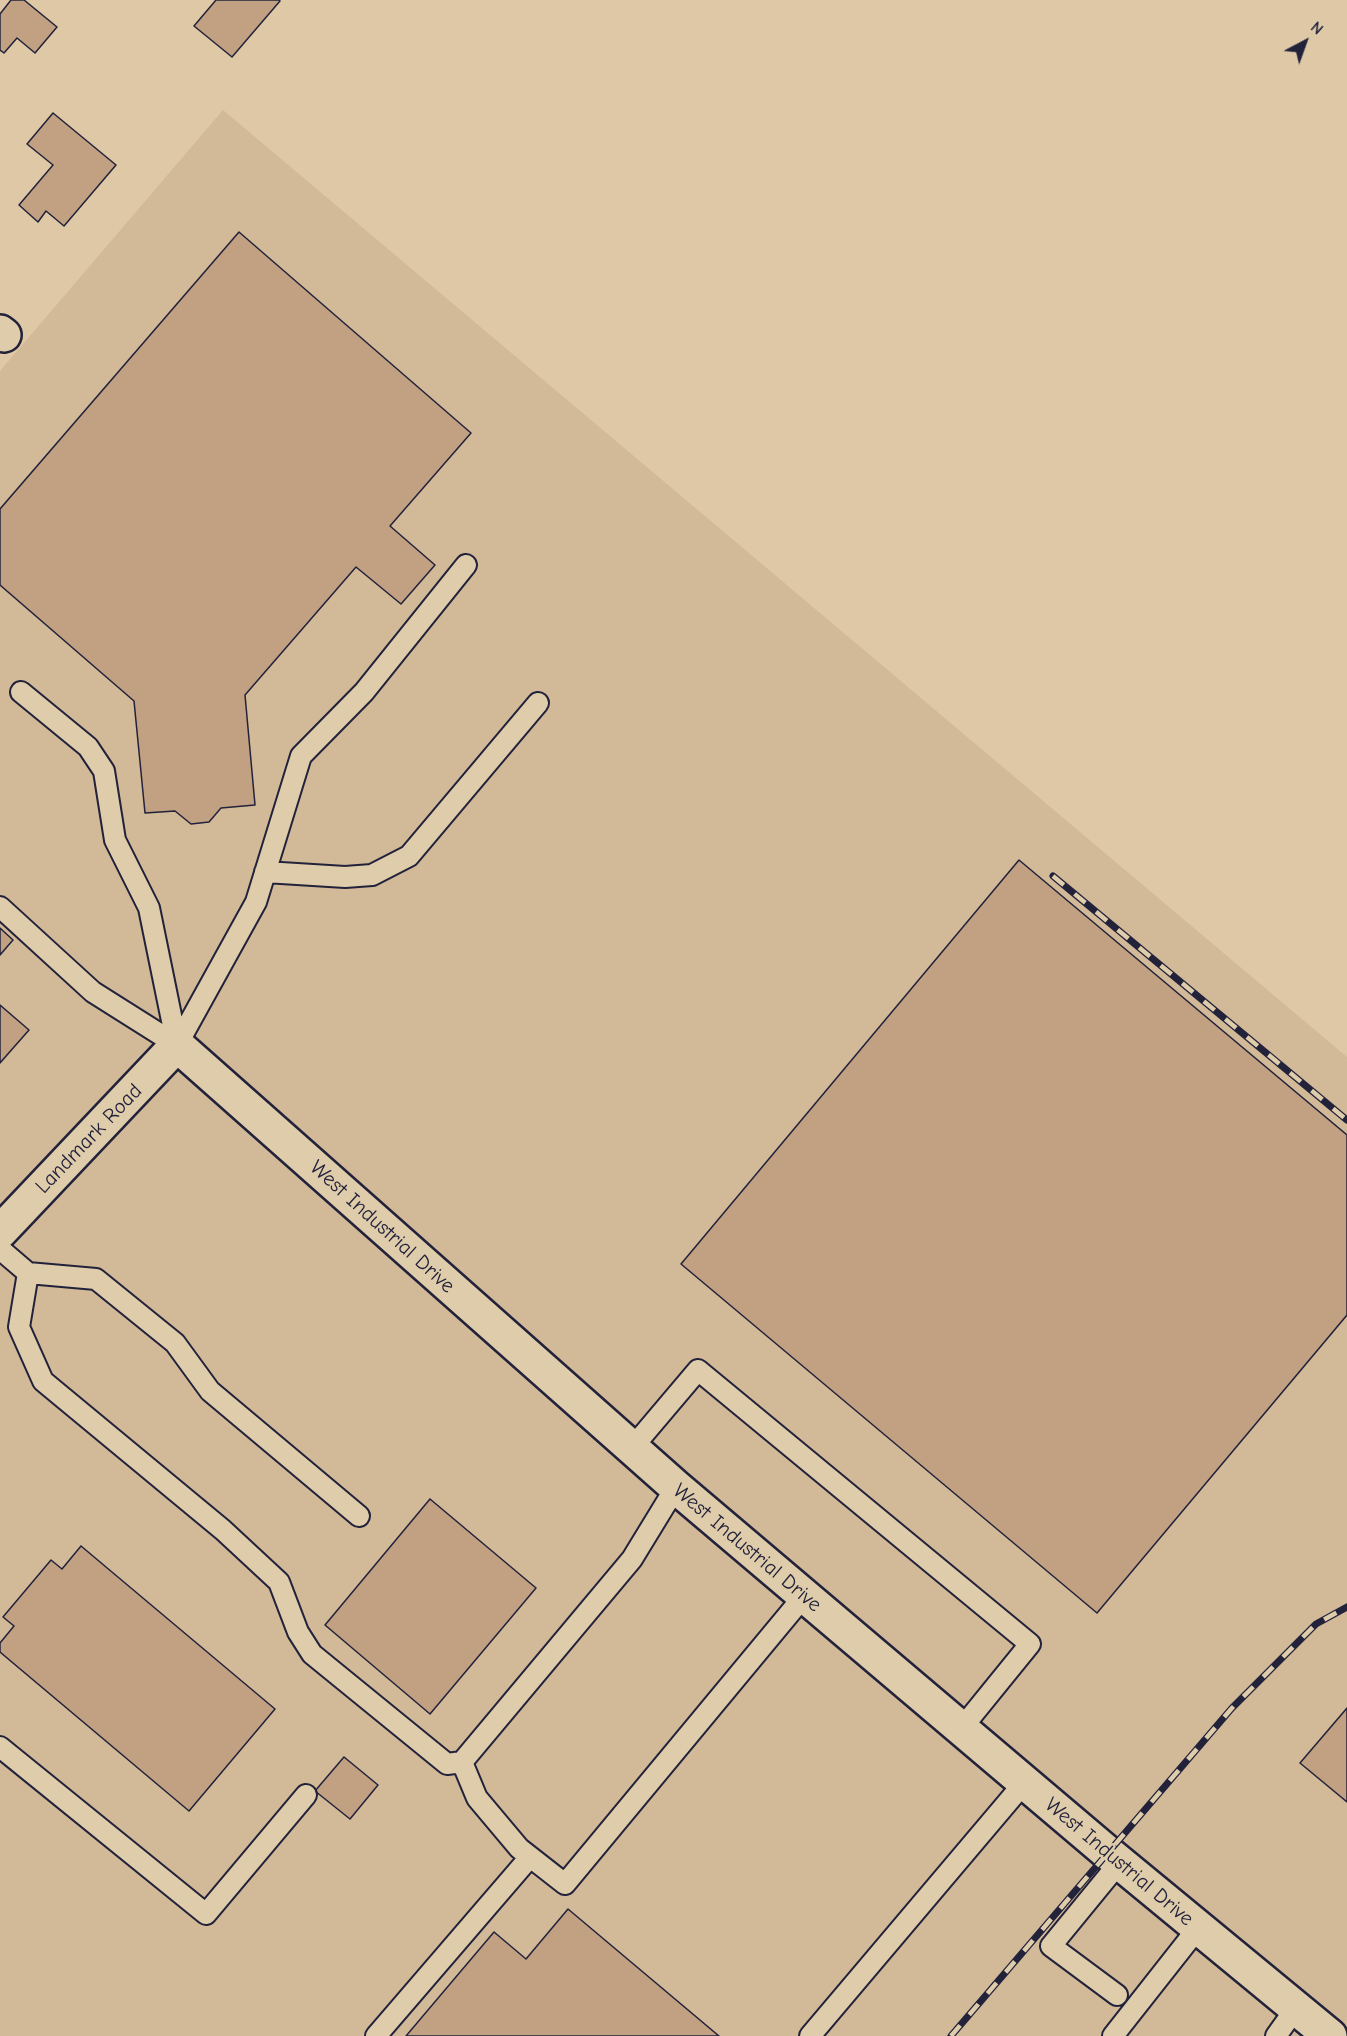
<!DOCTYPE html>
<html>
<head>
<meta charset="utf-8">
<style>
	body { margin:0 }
	#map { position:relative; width:1347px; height:2036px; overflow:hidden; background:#dfc8a5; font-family:"Comic Neue",sans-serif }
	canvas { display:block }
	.north { position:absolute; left:1275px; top:12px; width:60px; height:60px; -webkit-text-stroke:4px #dfccaa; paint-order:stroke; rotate:41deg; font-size:16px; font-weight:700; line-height:24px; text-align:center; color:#22223b }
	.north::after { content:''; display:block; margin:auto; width:21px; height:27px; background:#22223b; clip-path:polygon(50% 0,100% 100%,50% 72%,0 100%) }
</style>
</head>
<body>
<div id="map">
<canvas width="1347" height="2036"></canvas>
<div class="north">N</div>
</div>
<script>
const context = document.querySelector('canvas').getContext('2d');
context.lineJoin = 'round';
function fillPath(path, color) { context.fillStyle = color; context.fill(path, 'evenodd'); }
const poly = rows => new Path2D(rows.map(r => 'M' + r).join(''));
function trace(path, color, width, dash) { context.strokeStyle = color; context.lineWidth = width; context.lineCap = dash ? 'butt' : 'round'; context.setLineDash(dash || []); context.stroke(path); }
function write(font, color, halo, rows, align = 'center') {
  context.font = font + ' "Comic Neue",sans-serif'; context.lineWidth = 5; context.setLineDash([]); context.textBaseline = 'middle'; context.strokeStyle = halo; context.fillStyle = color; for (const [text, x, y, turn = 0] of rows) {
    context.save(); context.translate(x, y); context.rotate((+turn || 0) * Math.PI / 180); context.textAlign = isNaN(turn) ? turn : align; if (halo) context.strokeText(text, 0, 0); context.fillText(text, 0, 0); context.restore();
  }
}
fillPath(poly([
	[223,110,1347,1057,1347,2036,0,2036,0,371]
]), '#d2b998');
const building = poly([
	[11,0,24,0,57,27,35,53,17,38,4,53,0,50,0,14,11,0],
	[216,0,279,0,280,1,232,57,194,26,216,0],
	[53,113,116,165,64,226,46,211,38,222,19,205,53,165,27,144,53,113],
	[239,232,471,433,390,526,435,565,401,604,356,567,245,695,255,805,221,808,209,822,191,824,175,811,145,813,134,701,0,585,0,509,239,232],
	[1019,860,1347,1135,1347,1315,1097,1613,681,1264,1019,860],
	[0,928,13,940,0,955,0,928],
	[0,1005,29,1030,0,1063,0,1005],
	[430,1499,536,1588,430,1714,325,1625,430,1499],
	[81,1546,275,1709,189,1811,0,1652,0,1643,14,1626,3,1617,51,1560,62,1569,81,1546],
	[1347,1708,1347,1802,1300,1763,1347,1708],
	[344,1757,378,1785,350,1819,315,1791,344,1757],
	[568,1909,719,2036,406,2036,494,1932,526,1959,568,1909]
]);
fillPath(building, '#c1a182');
trace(building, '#22223b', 1.5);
const lane = poly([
	[21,692,88,747,104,771,115,840,149,908,177,1045],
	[265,872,345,877,372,875,409,856,538,703],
	[0,907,93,992,177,1045],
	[177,1045,256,902,301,756,364,692,466,565],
	[0,1249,28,1273,96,1279,175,1343,210,1391,359,1516],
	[28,1273,19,1327,43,1381,223,1530,279,1582,298,1632,312,1654,447,1764,462,1762,632,1559,676,1487],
	[632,1448,698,1370,1030,1644,961,1729],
	[0,1747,206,1914,306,1795],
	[462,1762,477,1798,519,1848,565,1884,804,1596],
	[1117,1995,1051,1946,1119,1863],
	[376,2036,530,1857],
	[810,2036,1024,1783],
	[1113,2036,1198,1928],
	[1276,2036,1296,2008]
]);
const street = poly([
	[0,332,4,335],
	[0,1232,177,1045,676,1487,1108,1853,1330,2036]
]);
trace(lane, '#22223b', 24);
trace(street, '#22223b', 38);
trace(lane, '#dfccaa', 20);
trace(street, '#dfccaa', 33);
const rail = poly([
	[1053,876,1347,1120],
	[951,2036,1232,1708,1316,1624,1347,1607]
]);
trace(rail, '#22223b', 7);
trace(rail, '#dfccaa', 4.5, [14]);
write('21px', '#22223b', '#dfccaa', [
	["Landmark Road",89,1139,-46],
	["West Industrial Drive",382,1227,42],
	["West Industrial Drive",747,1548,40],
	["West Industrial Drive",1119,1862,40]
]);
</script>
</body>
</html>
